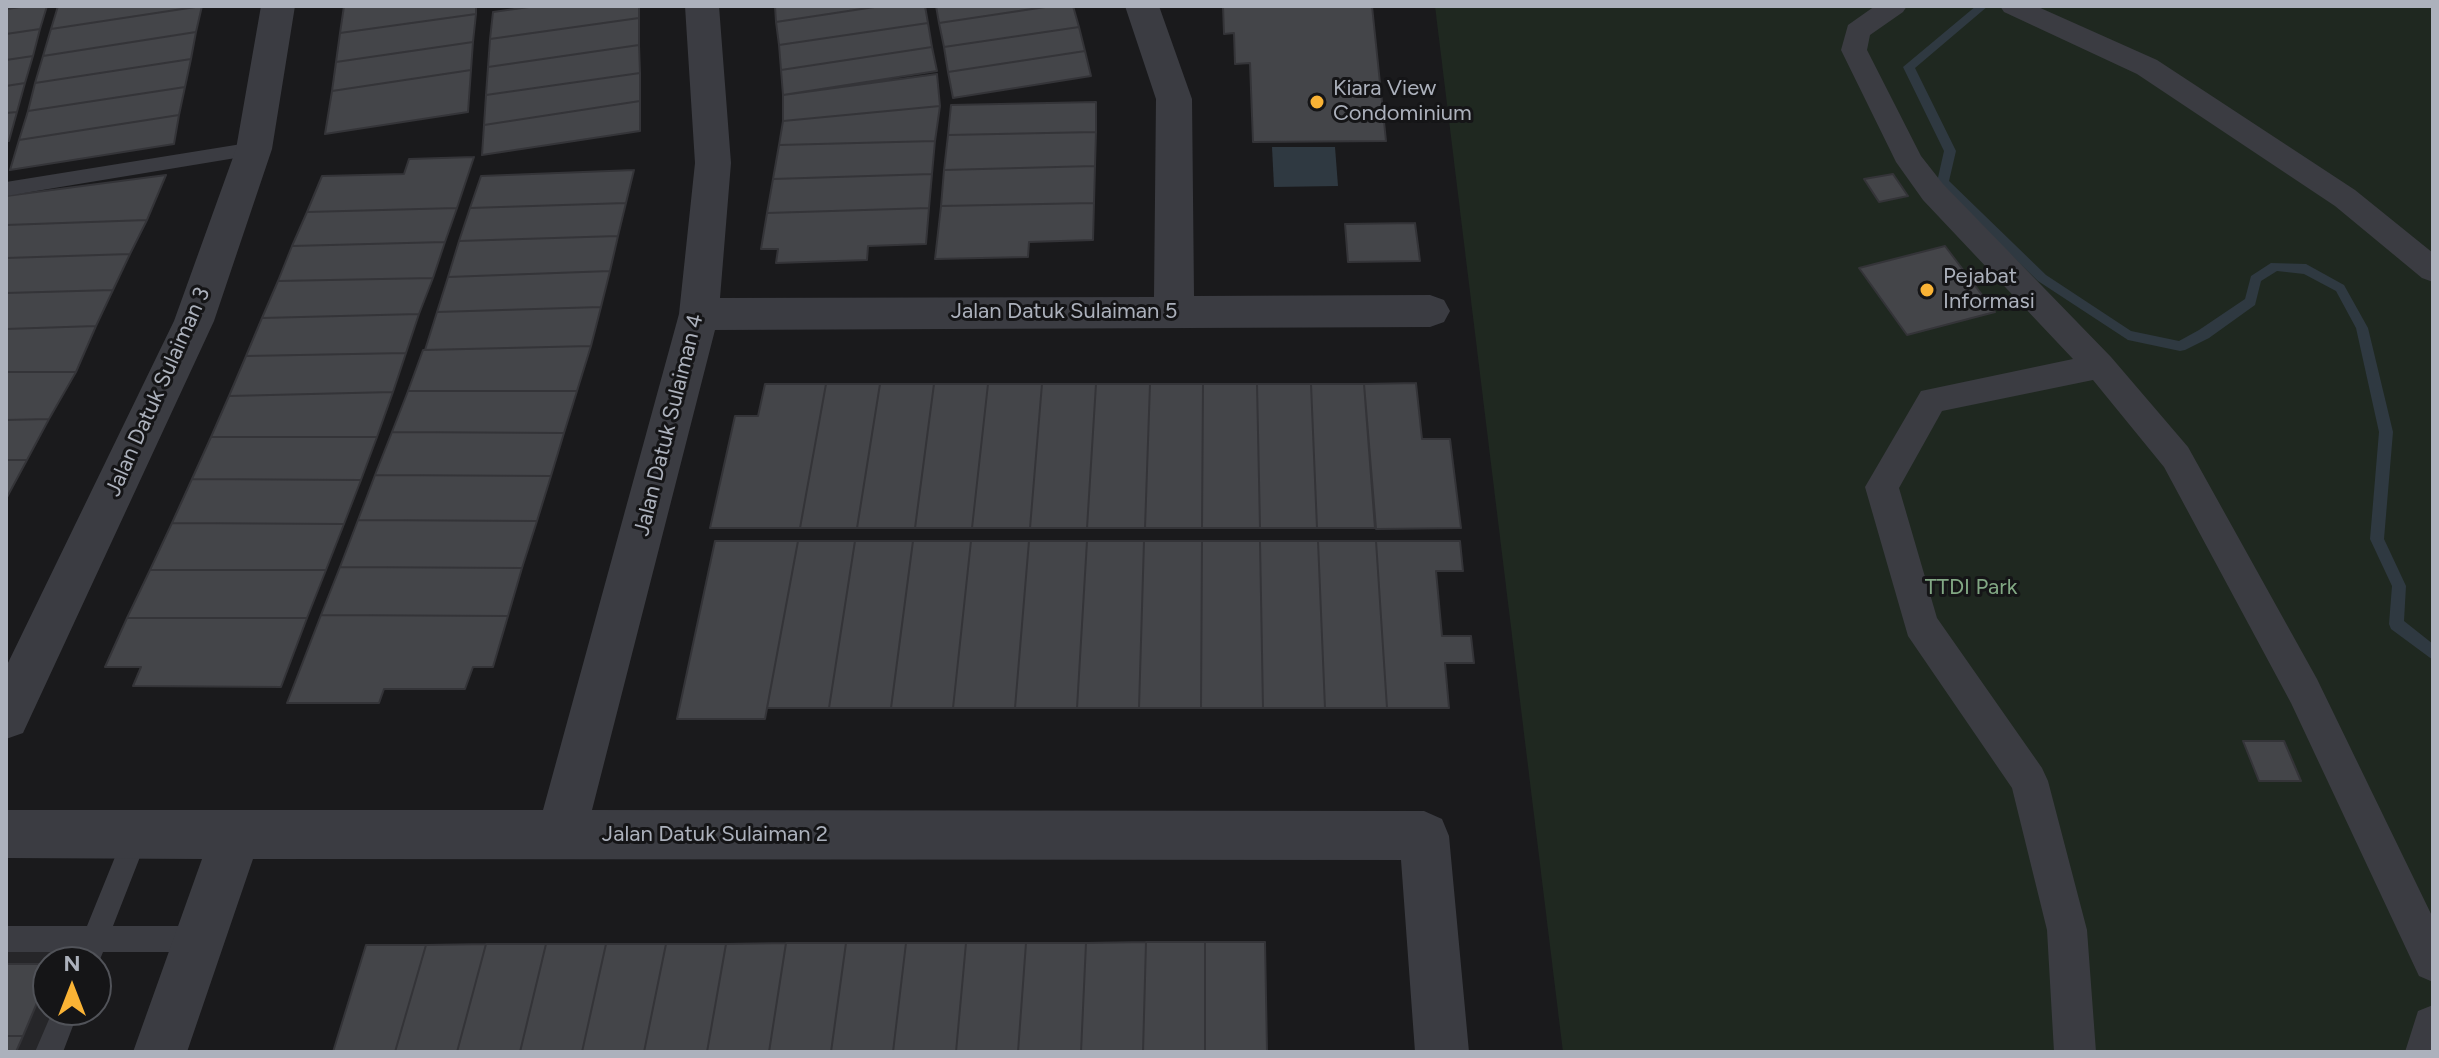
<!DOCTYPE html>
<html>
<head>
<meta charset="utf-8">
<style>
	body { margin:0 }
	#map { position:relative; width:2439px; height:1058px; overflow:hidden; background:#1a1a1c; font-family:Figtree,sans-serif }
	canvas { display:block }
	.frame { position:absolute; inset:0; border:8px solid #acb1bc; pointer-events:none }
	.north { position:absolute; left:32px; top:946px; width:80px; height:80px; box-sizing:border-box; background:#151517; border:2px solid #515359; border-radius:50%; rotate:0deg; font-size:22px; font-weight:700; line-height:32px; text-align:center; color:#acb1bc }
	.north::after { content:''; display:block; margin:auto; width:28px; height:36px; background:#fab335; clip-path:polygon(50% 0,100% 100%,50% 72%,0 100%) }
</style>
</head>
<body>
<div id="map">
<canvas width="2439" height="1058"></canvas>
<div class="frame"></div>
<div class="north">N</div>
</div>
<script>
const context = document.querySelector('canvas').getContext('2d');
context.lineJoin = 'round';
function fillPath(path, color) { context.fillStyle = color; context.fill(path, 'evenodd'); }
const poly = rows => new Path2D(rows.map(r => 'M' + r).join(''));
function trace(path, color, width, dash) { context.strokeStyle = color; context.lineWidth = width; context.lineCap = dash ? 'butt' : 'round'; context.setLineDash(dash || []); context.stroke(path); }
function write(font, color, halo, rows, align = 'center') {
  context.font = font + ' Figtree,sans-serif'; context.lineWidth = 6; context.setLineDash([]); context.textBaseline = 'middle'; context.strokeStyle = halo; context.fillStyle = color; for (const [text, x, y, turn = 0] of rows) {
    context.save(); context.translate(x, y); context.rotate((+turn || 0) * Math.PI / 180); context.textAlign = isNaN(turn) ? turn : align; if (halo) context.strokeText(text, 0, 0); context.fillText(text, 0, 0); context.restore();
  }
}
fillPath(poly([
	[6,951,83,951,78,962,48,962,48,1010,58,1010,40,1052,6,1052]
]), '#262629');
fillPath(poly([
	[1435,6,2433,6,2433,1052,1563,1052]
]), '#1f2820');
fillPath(poly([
	[1272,147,1335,147,1338,186,1274,187]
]), '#2f3941');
fillPath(poly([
	[1976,6,1988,6,1915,68,1956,151,1949,181,2046,275,2131,331,2179,341,2199,330,2245,299,2251,276,2271,263,2306,264,2344,285,2368,328,2393,432,2384,539,2406,586,2404,621,2433,644,2433,660,2391,629,2389,624,2392,586,2370,539,2379,432,2356,328,2336,291,2304,274,2277,271,2261,281,2255,305,2209,338,2185,350,2180,351,2128,340,2038,281,1939,185,1937,182,1944,151,1903,67,1976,6]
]), '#2f3941');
const building = poly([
	[28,6,47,6,40,29,6,34,6,9,28,6],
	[58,6,202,6,51,29,58,6],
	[202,6,196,32,43,56,51,29,202,6],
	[344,6,476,6,476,14,340,33,344,6],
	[536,6,639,6,639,18,490,39,493,12,536,6],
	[775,6,881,6,776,22,775,6],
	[881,6,925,6,928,23,779,45,776,22,881,6],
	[936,6,1052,6,939,23,936,6],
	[1052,6,1073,6,1079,27,944,47,939,23,1052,6],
	[1223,6,1372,6,1386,141,1253,142,1250,63,1235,64,1234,33,1224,34,1223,6],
	[476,14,473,42,336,62,340,33,476,14],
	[639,18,639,45,488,67,490,39,639,18],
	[928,23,932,47,781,70,779,45,928,23],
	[1079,27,1085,51,948,72,944,47,1079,27],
	[40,29,33,56,6,60,6,34,40,29],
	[196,32,191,59,35,83,43,56,196,32],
	[473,42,471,70,332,91,336,62,473,42],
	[639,45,640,73,486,95,488,67,639,45],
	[932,47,937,71,783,95,781,70,932,47],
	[1085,51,1091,76,953,98,948,72,1085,51],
	[33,56,25,83,6,86,6,60,33,56],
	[191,59,185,87,28,111,35,83,191,59],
	[471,70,468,112,325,134,332,91,471,70],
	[640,73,640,101,484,125,486,95,640,73],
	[937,74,940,106,783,121,783,95,937,74],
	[25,83,17,112,6,113,6,86,25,83],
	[185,87,179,115,19,140,28,111,185,87],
	[640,101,640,131,482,155,484,125,640,101],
	[1096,102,1096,132,948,135,951,105,1096,102],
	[940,106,935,141,779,145,783,121,940,106],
	[17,112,9,141,6,141,6,113,17,112],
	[179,115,174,144,10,170,19,140,179,115],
	[1096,132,1095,166,944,170,948,135,1096,132],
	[935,141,932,174,773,179,779,145,935,141],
	[474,157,457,208,307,212,322,176,404,174,409,159,474,157],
	[1095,166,1094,203,941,206,944,170,1095,166],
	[634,170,626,203,470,208,481,176,634,170],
	[932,174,929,208,767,213,773,179,932,174],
	[1893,174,1908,196,1879,202,1864,179,1893,174],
	[166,175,147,220,6,225,6,196,166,175],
	[626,203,618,236,459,241,470,208,626,203],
	[1094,203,1093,240,1029,242,1028,257,935,259,941,206,1094,203],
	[457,208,445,242,292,246,307,212,457,208],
	[929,208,926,244,868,246,867,260,776,263,778,249,761,249,767,213,929,208],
	[147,220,130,254,6,258,6,225,147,220],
	[1415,223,1420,261,1348,262,1345,224,1415,223],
	[618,236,610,271,448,277,459,241,618,236],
	[445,242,433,278,278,281,292,246,445,242],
	[1945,246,1995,312,1907,335,1859,268,1945,246],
	[130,254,113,290,6,293,6,258,130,254],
	[610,271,601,307,437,312,448,277,610,271],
	[433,278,419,314,262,318,278,281,433,278],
	[113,290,96,326,6,329,6,293,113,290],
	[601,307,591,346,425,350,437,312,601,307],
	[419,314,406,353,246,356,262,318,419,314],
	[96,326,76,372,6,372,6,329,96,326],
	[591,346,577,391,408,391,423,350,591,346],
	[406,353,393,392,229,396,246,356,406,353],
	[6,372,76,372,49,419,6,420,6,372],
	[1416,383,1422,439,1450,439,1461,528,1376,529,1364,384,1416,383],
	[765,384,826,384,800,528,710,528,735,416,758,416,765,384],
	[826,384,880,384,857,528,800,528,826,384],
	[880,384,934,384,915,528,857,528,880,384],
	[934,384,988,384,972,528,915,528,934,384],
	[988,384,1042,384,1030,528,972,528,988,384],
	[1042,384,1096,384,1087,528,1030,528,1042,384],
	[1096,384,1150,384,1145,528,1087,528,1096,384],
	[1150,384,1203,384,1202,528,1145,528,1150,384],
	[1203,384,1257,384,1260,528,1202,528,1203,384],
	[1257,384,1311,384,1317,528,1260,528,1257,384],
	[1311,384,1364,384,1375,528,1317,528,1311,384],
	[408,391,577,391,564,433,392,432,408,391],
	[393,392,377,437,211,437,229,396,393,392],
	[49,419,27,460,6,460,6,420,49,419],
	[392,432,564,433,551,476,375,475,392,432],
	[211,437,377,437,361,480,192,479,211,437],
	[6,460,27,460,6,499,6,460],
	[375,475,551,476,537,521,358,520,375,475],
	[192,479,361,480,344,524,172,523,192,479],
	[358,520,537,521,522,568,340,567,358,520],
	[172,523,344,524,326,570,150,570,172,523],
	[715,541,798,541,765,719,677,719,715,541],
	[798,541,855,541,829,708,767,708,798,541],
	[855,541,913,541,891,708,829,708,855,541],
	[913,541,971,541,953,708,891,708,913,541],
	[971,541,1029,541,1015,708,953,708,971,541],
	[1029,541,1087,541,1077,708,1015,708,1029,541],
	[1087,541,1144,541,1139,708,1077,708,1087,541],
	[1144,541,1202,541,1201,708,1139,708,1144,541],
	[1202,541,1260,541,1263,708,1201,708,1202,541],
	[1260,541,1318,541,1325,708,1263,708,1260,541],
	[1318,541,1376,541,1387,708,1325,708,1318,541],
	[1376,541,1460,541,1463,571,1436,571,1442,636,1471,636,1474,663,1445,663,1449,708,1387,708,1376,541],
	[340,567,522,568,508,616,321,615,340,567],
	[150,570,326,570,307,618,127,618,150,570],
	[321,615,508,616,493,667,473,667,465,689,384,689,379,703,287,703,321,615],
	[127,618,307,618,281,687,133,686,141,667,105,667,127,618],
	[2243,741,2284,741,2301,781,2259,781,2243,741],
	[1146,942,1143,1052,1081,1052,1086,943,1146,942],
	[1146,942,1205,942,1205,1052,1143,1052,1146,942],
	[1205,942,1265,942,1267,1052,1205,1052,1205,942],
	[786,943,769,1052,707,1052,726,944,786,943],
	[786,943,846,943,831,1052,769,1052,786,943],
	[846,943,906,943,893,1052,831,1052,846,943],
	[906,943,966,943,956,1052,893,1052,906,943],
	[966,943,1026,943,1018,1052,956,1052,966,943],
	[1026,943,1086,943,1081,1052,1018,1052,1026,943],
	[486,944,457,1052,395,1052,426,945,486,944],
	[486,944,546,944,520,1052,457,1052,486,944],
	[546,944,606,944,582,1052,520,1052,546,944],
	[606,944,666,944,644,1052,582,1052,606,944],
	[666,944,726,944,707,1052,644,1052,666,944],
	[366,945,426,945,395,1052,333,1052,366,945],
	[6,964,48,964,48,977,23,1036,6,1036,6,964],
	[6,1036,23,1036,16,1052,6,1052,6,1036]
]);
fillPath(building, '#444549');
trace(building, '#343438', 2);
fillPath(poly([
	[254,142,263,149,260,154,6,196,6,182,254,142],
	[137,822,146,825,149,834,113,926,199,926,208,930,212,939,208,948,199,952,103,952,96,969,96,962,73,962,77,952,6,952,6,926,87,926,128,825,137,822],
	[53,1010,79,1010,63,1052,35,1052,53,1010]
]), '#3b3c42');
fillPath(poly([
	[1875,6,1907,6,1903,12,1870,35,1867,50,1921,156,1943,184,2111,357,2188,447,2317,679,2433,918,2433,982,2419,976,2291,703,2164,467,2093,380,1942,411,1899,488,1937,618,2042,768,2048,781,2087,930,2096,1052,2054,1052,2047,930,2012,788,1908,636,1865,487,1921,391,2073,359,1923,200,1896,162,1841,50,1848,25,1875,6],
	[2000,6,2036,6,2157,60,2355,190,2433,253,2433,282,2422,278,2335,206,2137,74,2004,12,2000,6],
	[2433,1005,2433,1052,2405,1052,2418,1011,2433,1005]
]), '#3b3c42');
fillPath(poly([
	[261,6,295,6,272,149,214,321,23,733,6,739,6,667,174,321,236,149,261,6],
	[685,6,719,6,731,163,720,298,1154,297,1156,99,1125,6,1159,6,1192,99,1194,296,1430,295,1444,300,1450,311,1444,322,1430,327,715,330,592,810,1424,811,1442,819,1449,836,1469,1052,1415,1052,1401,860,253,859,187,1052,133,1052,202,859,6,858,6,810,543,810,679,314,695,163,685,6]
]), '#3b3c42');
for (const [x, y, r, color] of [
	[1317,102,8,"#fab335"],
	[1927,290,8,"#fab335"]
]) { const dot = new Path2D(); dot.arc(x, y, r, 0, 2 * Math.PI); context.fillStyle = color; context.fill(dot); trace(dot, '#151517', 3); }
write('22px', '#acb1bc', '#151517', [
	["Kiara View",1333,89],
	["Condominium",1333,114],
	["Pejabat",1943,277],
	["Informasi",1943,302]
], 'left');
write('22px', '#acb1bc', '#151517', [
	["Jalan Datuk Sulaiman 5",1064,312],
	["Jalan Datuk Sulaiman 3",158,392,-66],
	["Jalan Datuk Sulaiman 4",669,425,-76],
	["Jalan Datuk Sulaiman 2",715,835]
]);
write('22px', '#82a884', '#151517', [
	["TTDI Park",1971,588]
]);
</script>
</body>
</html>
